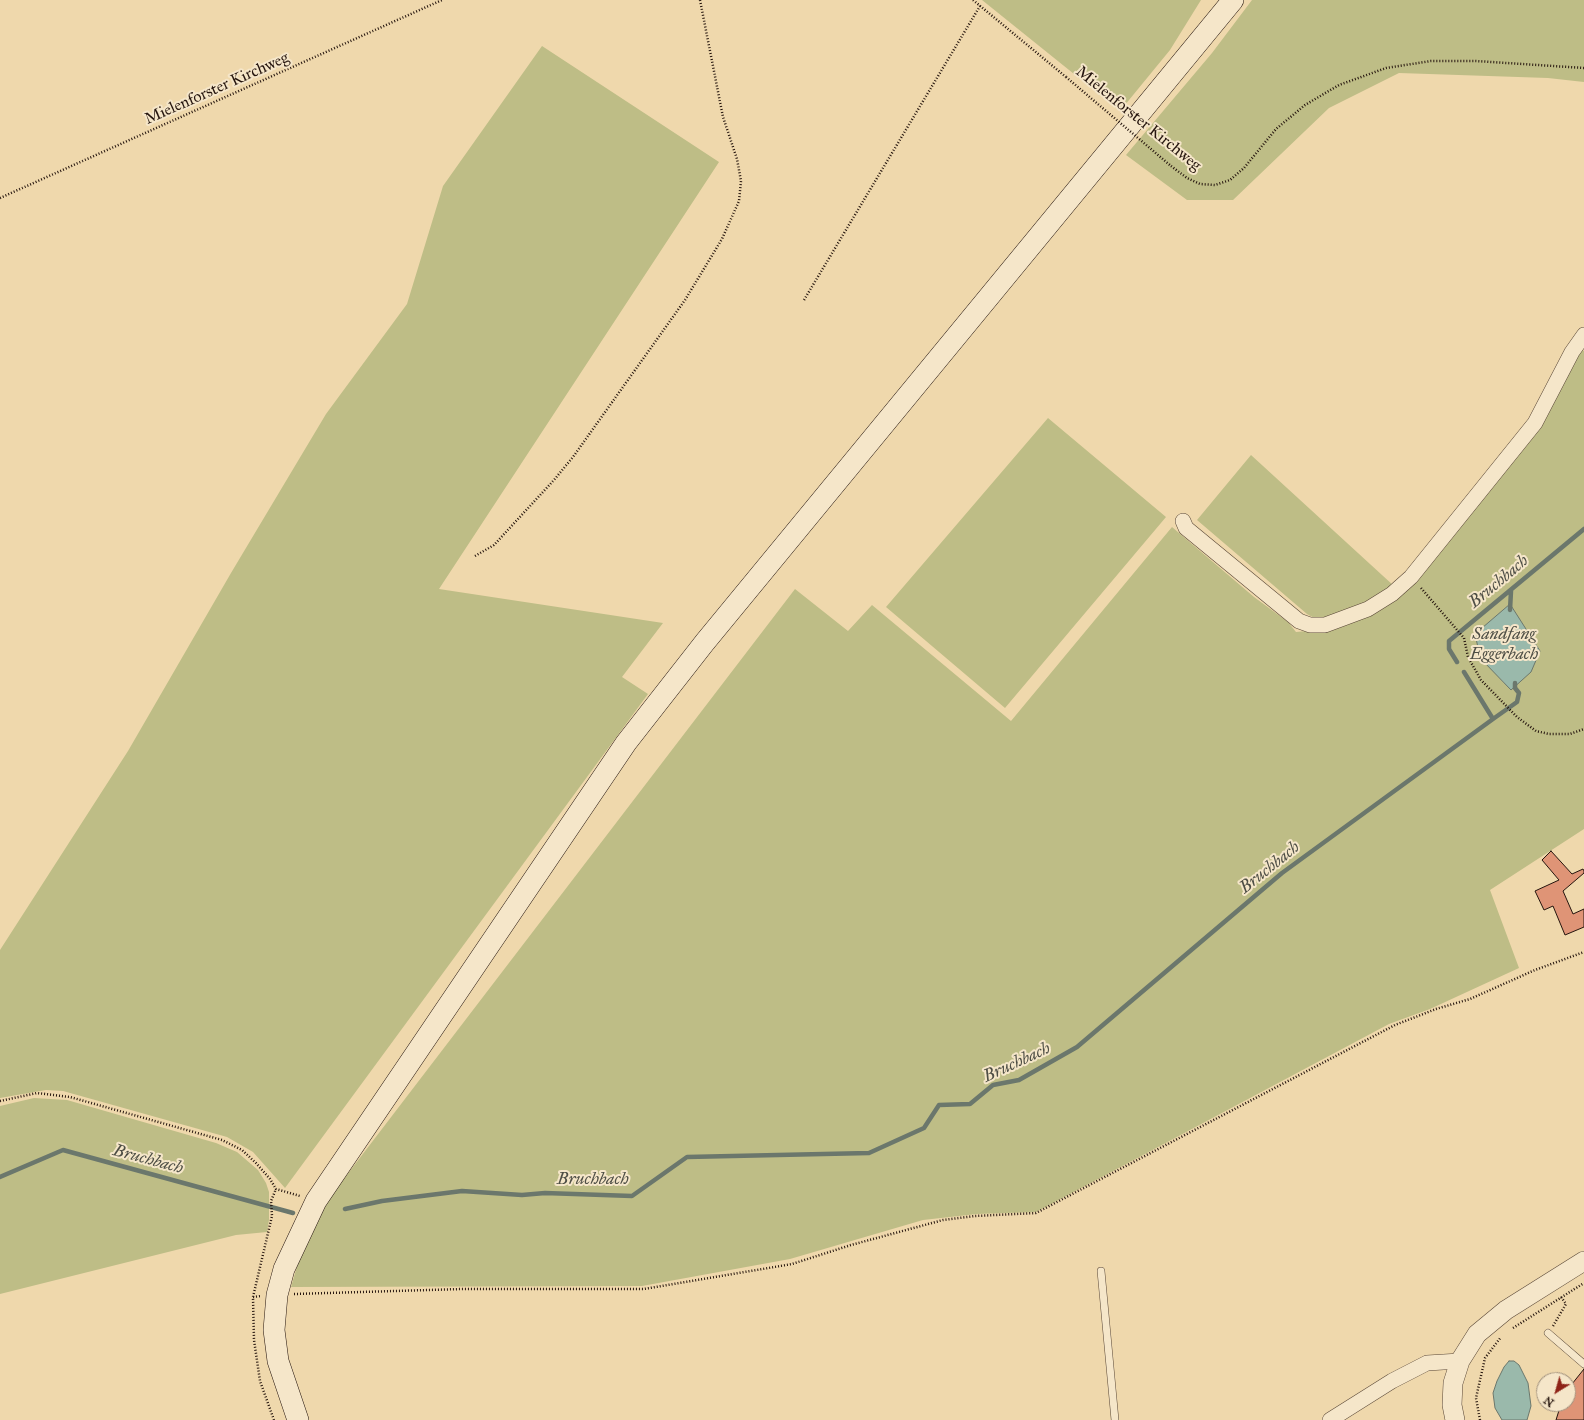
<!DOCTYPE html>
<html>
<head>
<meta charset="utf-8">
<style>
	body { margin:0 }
	#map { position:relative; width:1584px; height:1420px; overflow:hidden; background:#efd8ac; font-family:"IM FELL Great Primer",serif }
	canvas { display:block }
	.north { position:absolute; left:1536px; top:1372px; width:40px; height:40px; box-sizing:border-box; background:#f5e6c9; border:1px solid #a2927e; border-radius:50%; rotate:217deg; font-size:11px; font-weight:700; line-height:16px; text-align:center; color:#25150e }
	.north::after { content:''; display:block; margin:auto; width:14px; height:18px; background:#8f2418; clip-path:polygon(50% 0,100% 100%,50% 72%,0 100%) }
</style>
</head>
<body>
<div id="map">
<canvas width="1584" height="1420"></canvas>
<div class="north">N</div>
</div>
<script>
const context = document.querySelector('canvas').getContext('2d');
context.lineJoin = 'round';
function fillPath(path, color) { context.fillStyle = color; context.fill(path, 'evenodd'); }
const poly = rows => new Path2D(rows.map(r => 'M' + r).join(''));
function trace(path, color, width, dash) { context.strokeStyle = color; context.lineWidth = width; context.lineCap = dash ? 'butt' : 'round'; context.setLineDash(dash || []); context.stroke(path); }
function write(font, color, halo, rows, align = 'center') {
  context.font = font + ' "IM FELL Great Primer",serif'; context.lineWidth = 4; context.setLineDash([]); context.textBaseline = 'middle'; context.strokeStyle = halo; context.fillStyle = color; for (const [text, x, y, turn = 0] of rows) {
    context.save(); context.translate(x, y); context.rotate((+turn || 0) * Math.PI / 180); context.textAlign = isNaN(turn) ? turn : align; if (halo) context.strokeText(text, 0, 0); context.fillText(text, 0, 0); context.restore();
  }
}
fillPath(poly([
	[982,0,1201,0,1170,50,1120,111],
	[1252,0,1584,0,1584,82,1548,78,1399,73,1329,108,1233,200,1187,200,1126,155,1212,53],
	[542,46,719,162,439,589,663,623,622,677,648,694,285,1188,253,1152,227,1137,63,1091,46,1090,0,1098,0,950,128,751,231,573,326,414,407,304,443,186],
	[1581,349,1584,351,1584,829,1490,890,1519,968,1430,1009,1389,1024,1036,1212,977,1214,923,1220,790,1259,642,1286,291,1287,301,1253,320,1210,795,589,848,631,872,605,1011,721,1172,527,1254,597,1288,622,1296,632,1329,629,1395,597],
	[1509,604,1540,651,1504,683,1498,675],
	[1048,418,1166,517,1005,708,886,607],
	[1251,455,1394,586,1349,612,1316,619,1307,614,1197,520],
	[34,1098,67,1100,216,1143,237,1152,258,1170,266,1183,269,1192,269,1220,267,1232,236,1235,0,1294,0,1106]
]), '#bebd86');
const water = poly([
	[1510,604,1540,651,1531,672,1511,690,1483,661,1479,652,1475,634,1510,604],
	[1509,1361,1514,1361,1519,1365,1528,1383,1531,1406,1527,1420,1502,1420,1495,1408,1493,1393,1497,1381,1504,1367,1509,1361]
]);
fillPath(water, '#9ab9ab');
trace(water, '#6b776c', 1);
trace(poly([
	[1510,610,1511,591],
	[1457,662,1449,649,1449,641,1584,529],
	[1493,719,1517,702,1519,693,1515,688,1515,683],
	[0,1177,63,1150,293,1213],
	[345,1209,382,1201,462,1191,522,1195,545,1193,632,1196,687,1157,869,1153,924,1128,939,1105,970,1104,993,1085,1019,1080,1077,1047,1282,873,1493,719,1464,672]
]), '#6b776c', 4.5);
const building = poly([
	[1551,851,1572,874,1583,869,1584,871,1584,873,1563,891,1573,914,1584,909,1584,927,1565,935,1553,906,1544,910,1535,891,1559,880,1542,860,1551,851],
	[1584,1369,1584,1420,1556,1420,1561,1404,1568,1404,1568,1389,1584,1369]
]);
fillPath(building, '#df9476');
trace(building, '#25150e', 1);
const service = poly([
	[1101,1271,1115,1420],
	[1548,1333,1584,1364]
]);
const minor = poly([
	[1183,521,1186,528,1299,621,1310,625,1325,625,1368,609,1392,594,1411,577,1535,423,1572,352,1584,335],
	[1330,1420,1392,1381,1427,1363,1460,1361]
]);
const tertiary = poly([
	[1455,1420,1452,1405,1453,1383,1460,1361,1477,1334,1506,1310,1584,1261]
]);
const secondary = poly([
	[298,1420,278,1361,274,1330,277,1295,284,1269,316,1201,626,743,705,642,1233,0]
]);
trace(service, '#584636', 8);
trace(minor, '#584636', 16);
trace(tertiary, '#584636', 20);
trace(secondary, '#25150e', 22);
trace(poly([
	[973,0,1066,77],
	[1171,166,1187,178,1200,184,1215,185,1230,180,1244,168,1276,129,1305,105,1339,85,1386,68,1431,61,1476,61,1584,68],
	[0,198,442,0],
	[804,300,980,6],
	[475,556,494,545,554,480,573,457,685,300,722,239,739,201,741,181,737,159,723,117,700,0],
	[1421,588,1464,638,1468,657,1481,680,1517,717,1536,731,1549,734,1570,734,1584,729],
	[0,1101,37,1093,70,1097,222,1140,242,1150,256,1163,270,1179,276,1189,300,1196],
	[294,1294,462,1289,644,1289,792,1264,851,1245,943,1220,975,1216,1036,1213,1395,1025,1436,1009,1470,999,1535,970,1584,952],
	[253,1297,261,1296],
	[1553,1326,1566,1304,1561,1297],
	[1513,1328,1584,1283],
	[274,1420,260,1381,254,1340,253,1297,272,1216,271,1201,276,1189],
	[1480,1420,1476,1398,1485,1358,1501,1337]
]), '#25150e', 2.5, [1, 2]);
trace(service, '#f5e6c9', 7);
trace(minor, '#f5e6c9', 15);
trace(tertiary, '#f5e6c9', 19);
trace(secondary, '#f5e6c9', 21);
trace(poly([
	[1066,77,1171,166]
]), '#25150e', 2.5, [1, 2]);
write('16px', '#25150e', '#f5e6c9', [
	["Mielenforster Kirchweg",217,89,-24],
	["Mielenforster Kirchweg",1138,119,39]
]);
write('italic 17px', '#4e4e45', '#f5e6c9', [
	["Bruchbach",1499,582,-40],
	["Sandfang",1504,635],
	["Eggerbach",1504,655],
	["Bruchbach",1270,868,-39],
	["Bruchbach",1017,1063,-25],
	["Bruchbach",148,1160,15],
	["Bruchbach",593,1180]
]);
</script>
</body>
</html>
